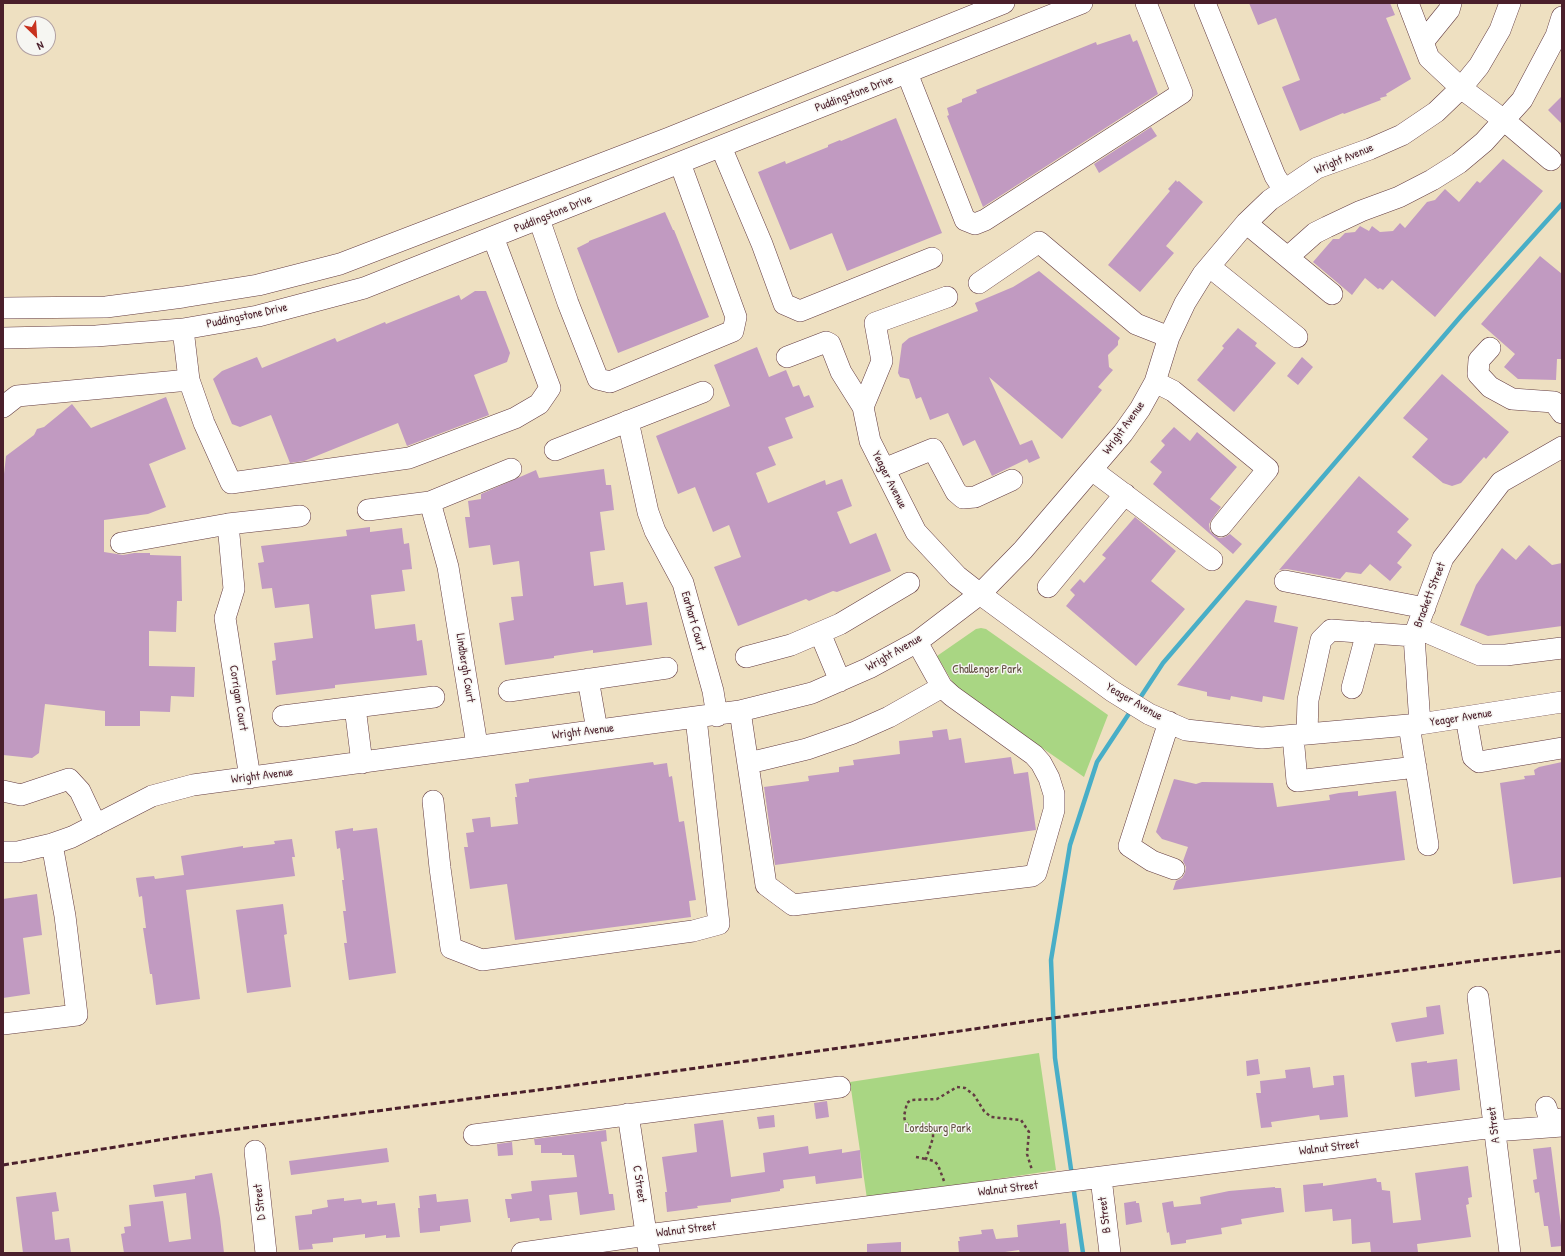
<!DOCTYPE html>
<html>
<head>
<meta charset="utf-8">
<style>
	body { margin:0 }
	#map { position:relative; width:1565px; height:1256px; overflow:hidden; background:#eee0c1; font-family:"Patrick Hand",sans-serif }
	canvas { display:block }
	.frame { position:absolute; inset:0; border:4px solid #4a1f2b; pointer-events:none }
	.north { position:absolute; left:16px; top:16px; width:40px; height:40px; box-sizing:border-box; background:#f6f6f2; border:1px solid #b1a0a2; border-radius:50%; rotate:155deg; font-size:11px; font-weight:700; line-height:16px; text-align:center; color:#4a1f2b }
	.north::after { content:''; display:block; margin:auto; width:14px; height:18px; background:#c8321e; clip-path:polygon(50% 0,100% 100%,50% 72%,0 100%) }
</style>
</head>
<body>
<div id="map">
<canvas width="1565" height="1256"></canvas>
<div class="frame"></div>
<div class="north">N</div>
</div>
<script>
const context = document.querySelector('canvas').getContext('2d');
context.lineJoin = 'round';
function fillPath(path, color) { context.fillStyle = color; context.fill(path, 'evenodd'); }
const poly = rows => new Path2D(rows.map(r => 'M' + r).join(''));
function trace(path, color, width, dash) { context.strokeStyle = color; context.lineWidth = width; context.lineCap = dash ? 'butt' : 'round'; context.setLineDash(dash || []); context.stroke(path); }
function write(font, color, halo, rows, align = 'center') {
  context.font = font + ' "Patrick Hand",sans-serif'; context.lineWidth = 3; context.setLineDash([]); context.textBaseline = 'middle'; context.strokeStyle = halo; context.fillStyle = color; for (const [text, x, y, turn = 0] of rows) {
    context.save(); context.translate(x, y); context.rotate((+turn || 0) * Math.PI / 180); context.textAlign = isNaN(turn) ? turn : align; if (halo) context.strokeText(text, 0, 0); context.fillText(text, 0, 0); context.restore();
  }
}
fillPath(poly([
	[981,628,986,629,1108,715,1084,777,956,688,937,656,976,629],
	[1039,1053,1056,1170,867,1199,850,1082]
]), '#a9d683');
trace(poly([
	[1138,701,1163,663,1461,316,1562,204],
	[1072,1176,1055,1058,1051,960,1070,845,1097,762,1132,709],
	[1073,1185,1083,1253]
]), '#48aec7', 4.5);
fillPath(poly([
	[1249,3,1390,3,1395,15,1386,18,1411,79,1386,94,1387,96,1380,98,1381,100,1344,114,1343,113,1300,131,1282,87,1300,80,1276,18,1258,25],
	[1130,34,1133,42,1137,40,1158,94,983,207,947,116,949,115,947,108,962,102,962,99,977,93,976,90,1096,42,1097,45],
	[1562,96,1562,124,1548,110],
	[896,118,942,233,847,271,832,233,790,250,758,172,785,161,786,164,828,147,828,145,840,140,841,141],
	[1151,127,1157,136,1099,173,1094,164],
	[1503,159,1543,191,1435,317,1392,280,1383,290,1380,288,1378,289,1365,278,1352,295,1313,262,1333,239,1339,239,1345,233,1355,232,1360,226,1369,231,1372,226,1380,232,1393,231,1400,223,1405,228,1427,202,1435,200,1445,189,1459,202,1477,181,1480,183],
	[1176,180,1177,182,1179,181,1203,202,1166,246,1174,253,1140,292,1108,265,1170,191,1168,189],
	[665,212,673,230,674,230,709,317,618,353,577,248,589,242,589,241],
	[1540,256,1562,274,1562,359,1557,359,1556,380,1518,379,1504,367,1515,354,1481,324],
	[1039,271,1120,338,1118,341,1118,345,1108,355,1109,367,1113,370,1098,387,1102,390,1062,439,989,377,1020,445,1032,440,1040,458,1029,463,1027,459,992,476,975,440,963,446,948,413,930,420,921,397,916,399,909,379,900,377,898,373,902,344,909,338,978,311,975,303,1013,287],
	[475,291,486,291,510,353,507,362,474,375,489,415,407,446,398,423,304,461,290,463,271,415,240,427,232,424,213,379,222,371,257,357,262,368,335,338,337,342,385,322,386,324,459,295,461,300],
	[1238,328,1257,343,1255,346,1276,363,1234,412,1197,380,1224,348,1222,346],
	[757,347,769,377,786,370,793,387,799,385,804,397,809,395,814,407,785,418,793,438,768,447,776,465,756,473,768,503,825,480,826,485,842,479,852,506,837,512,850,544,876,533,891,571,837,592,833,591,809,601,806,599,738,626,714,567,741,557,729,525,713,532,695,487,678,494,656,436,730,406,714,365],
	[1302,357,1313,367,1298,385,1287,376],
	[1442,374,1509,432,1486,459,1484,457,1461,483,1452,486,1443,483,1412,457,1428,439,1403,418],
	[166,397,186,449,149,464,166,507,148,514,104,520,104,552,123,555,134,553,150,553,150,555,181,556,182,601,177,601,176,632,149,631,149,666,195,667,194,697,171,696,170,712,140,711,140,726,105,726,105,711,45,704,39,753,32,758,3,755,3,483,6,456,34,435,37,429,44,427,72,404,91,428],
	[1174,427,1190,441,1197,432,1237,467,1210,499,1221,507,1212,519,1209,524,1210,531,1214,535,1219,538,1225,537,1230,534,1242,544,1233,554,1153,484,1162,472,1150,462,1165,445,1161,441],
	[604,469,606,485,611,485,614,510,600,512,605,550,590,552,594,586,623,582,626,605,647,602,652,645,593,653,593,650,554,656,554,658,505,665,499,623,514,620,511,597,523,596,519,561,493,565,490,545,469,548,465,517,470,517,468,501,481,499,481,494,536,470,539,478],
	[1359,476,1409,519,1397,532,1412,545,1397,563,1402,567,1390,581,1370,564,1361,574,1346,572,1340,579,1287,569,1279,570],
	[1135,517,1176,551,1151,581,1185,609,1136,666,1066,606,1075,595,1070,590,1080,579,1084,583,1106,558,1102,555],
	[370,527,370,532,402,528,404,544,409,543,412,569,402,570,405,591,371,595,375,629,415,624,417,641,422,640,427,675,335,685,335,688,276,695,272,661,276,660,274,643,313,638,309,604,275,608,272,588,262,589,258,563,264,562,261,546,347,536,346,530],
	[1529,545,1552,565,1562,563,1562,626,1488,636,1460,625,1476,585,1502,548,1516,560],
	[1246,600,1277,606,1274,622,1298,627,1284,700,1263,696,1262,702,1231,696,1230,700,1207,696,1207,692,1177,685],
	[947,729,949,740,961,738,965,763,1011,757,1014,774,1028,772,1036,830,775,865,764,787,809,781,808,776,839,772,839,767,854,765,853,760,900,754,899,741,933,737,932,731],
	[653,762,654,765,667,763,669,777,672,776,679,822,684,821,696,900,689,901,691,917,515,940,507,884,470,889,464,847,468,847,466,833,474,832,472,819,490,817,491,827,518,824,515,797,517,797,515,784,529,782,529,779],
	[1562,762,1562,877,1513,884,1500,783,1525,779,1524,776,1535,775,1534,770,1539,767],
	[1174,779,1196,784,1202,782,1273,783,1277,807,1330,800,1329,795,1339,793,1358,791,1358,796,1396,791,1405,860,1173,890,1176,881,1182,878,1185,873,1186,867,1183,861,1188,847,1162,839,1156,832],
	[353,828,353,831,377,828,396,973,349,980,344,943,347,943,343,911,346,911,342,880,344,880,340,848,337,849,335,831],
	[292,839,295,857,292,857,295,876,186,890,200,999,156,1005,152,974,150,974,143,928,146,928,142,896,139,897,136,878,154,876,155,879,184,875,181,856,243,846,243,848,275,844,274,841],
	[37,894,42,935,23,938,30,994,3,998,3,899],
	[283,904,287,934,284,935,291,987,247,993,236,910],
	[1440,1005,1444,1034,1396,1042,1391,1023,1427,1017,1426,1007],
	[1258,1059,1260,1074,1247,1076,1246,1061],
	[1457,1059,1460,1090,1415,1097,1411,1063,1427,1061,1427,1063],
	[1310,1067,1313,1088,1334,1085,1333,1076,1344,1075,1348,1117,1320,1120,1319,1115,1271,1122,1272,1127,1261,1128,1256,1093,1261,1093,1260,1081,1286,1078,1285,1070],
	[827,1101,829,1117,816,1119,814,1103],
	[774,1115,775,1127,759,1129,757,1117],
	[723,1120,731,1177,765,1172,763,1153,808,1146,809,1154,842,1149,842,1153,860,1150,862,1178,816,1184,815,1176,783,1180,784,1188,780,1189,780,1191,731,1199,731,1202,697,1206,698,1208,667,1212,665,1192,667,1192,662,1157,697,1152,694,1124],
	[606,1130,607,1141,601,1142,609,1194,613,1194,615,1210,580,1215,577,1192,549,1195,552,1220,540,1221,539,1218,510,1222,510,1218,508,1218,505,1199,512,1199,511,1194,532,1191,531,1181,577,1177,574,1155,562,1155,562,1153,541,1153,541,1145,535,1145,534,1139],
	[512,1142,513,1155,498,1156,497,1144],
	[1551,1147,1562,1233,1562,1246,1551,1247,1548,1226,1544,1226,1539,1192,1535,1193,1533,1180,1537,1179,1533,1149],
	[387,1148,389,1162,291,1175,289,1161],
	[1468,1166,1472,1197,1468,1198,1469,1204,1466,1205,1471,1237,1417,1244,1418,1252,1371,1253,1370,1242,1352,1244,1351,1219,1333,1221,1332,1209,1305,1212,1303,1185,1323,1183,1323,1186,1376,1178,1377,1182,1381,1182,1382,1190,1390,1191,1393,1223,1421,1220,1415,1173],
	[212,1173,220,1218,224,1253,124,1253,121,1234,125,1233,124,1227,131,1226,129,1205,163,1201,169,1242,191,1239,186,1193,155,1197,153,1185,195,1179,195,1176],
	[1275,1187,1275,1188,1281,1188,1284,1212,1241,1219,1242,1224,1221,1228,1222,1234,1186,1240,1186,1243,1171,1245,1169,1232,1167,1233,1162,1203,1173,1201,1174,1207,1201,1204,1200,1197,1229,1191],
	[56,1192,59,1211,52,1212,55,1240,69,1238,71,1253,23,1253,16,1197],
	[436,1194,437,1202,468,1199,471,1222,440,1226,440,1231,420,1233,418,1208,420,1208,419,1196],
	[344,1198,344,1201,361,1199,362,1203,377,1201,377,1205,395,1203,400,1237,386,1238,386,1235,365,1238,365,1234,333,1238,333,1242,312,1244,313,1249,299,1250,295,1216,312,1214,312,1210,328,1207,327,1200],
	[1136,1201,1136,1203,1139,1203,1142,1222,1126,1225,1124,1203],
	[1060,1220,1060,1224,1066,1223,1069,1253,1020,1253,1019,1250,998,1253,959,1253,958,1241,960,1241,959,1237,982,1234,981,1230,993,1229,996,1239,1018,1237,1017,1225],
	[901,1242,901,1253,867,1253,867,1244]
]), '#c19ac1');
const minor = poly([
	[1205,3,1275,176,1284,190],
	[1408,3,1429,58,1461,88,1505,121,1551,160],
	[1423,42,1449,10,1451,3],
	[907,73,965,220,975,224,985,220,1182,93,1146,3],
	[721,147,762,244,784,304,800,311,932,258],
	[539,219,568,303,598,379,610,382,733,331,736,317,680,163],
	[1246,223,1332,294],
	[1288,257,1315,233,1327,227,1361,211,1399,197,1432,180,1459,163,1484,142,1522,100,1556,36,1562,17],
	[1210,267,1297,337],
	[979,283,1039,242,1136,324,1169,337],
	[3,308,106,307,183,297,258,285,340,264,669,138,1004,3],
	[183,329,189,380],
	[3,338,96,336,183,329,258,316,364,288,1082,3],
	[1490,348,1479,360,1478,374,1490,387,1512,399,1554,402,1562,413],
	[787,357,826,342,830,344,841,372,863,407,870,441,916,532,957,576,980,594,1112,691,1149,714,1186,730,1262,738,1420,724,1562,702],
	[1155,382,1173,391,1268,469,1221,526],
	[3,407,17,396,189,380,204,423,231,483,409,458,515,418,539,404,550,388,493,237],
	[863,407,882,361,875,323,947,297],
	[628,421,648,512,655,531,683,583,713,691,717,716],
	[555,450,703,392],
	[884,469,933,449,956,492,963,498,975,497,1012,480],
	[1092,470,1212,560],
	[430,502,448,567,477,745],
	[368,510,430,502,511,469],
	[228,524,300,516],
	[121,543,228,524,234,589,225,618,250,778],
	[1285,581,1425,608],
	[1048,587,1125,494],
	[1417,628,1480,655,1506,655,1562,648],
	[820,633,840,681],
	[746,657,791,645,840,624,909,583],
	[588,679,597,730],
	[1352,688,1367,632],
	[509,691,667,668],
	[740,711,766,885,793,905,1032,876,1036,873,1054,810,1054,794,1049,778,1041,763,1034,755,952,696,942,687,917,642],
	[283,716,355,707],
	[1466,717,1473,757,1479,762,1562,748],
	[1169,722,1129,846,1152,861,1174,869],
	[1420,724,1414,636,1443,558,1501,482,1562,447],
	[1409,725,1428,845],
	[1307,734,1308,700,1321,640,1331,630,1414,636],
	[1293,736,1297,781,1416,767],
	[362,763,355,707,434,697],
	[749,763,807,749,853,733,889,717,942,687],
	[3,791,21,795,69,779,80,791,96,825],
	[433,801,440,868,451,948,482,960,693,931,719,924,696,718],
	[3,852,18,852,52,844,72,837,152,796,193,785,740,711,812,693,869,668,917,642,980,594,1023,550,1123,433,1140,409,1155,382,1169,337,1185,303,1203,274,1246,223,1270,200,1317,168,1370,149,1402,135,1436,112,1461,88,1479,66,1500,30,1510,3],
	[1478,997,1510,1253],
	[3,1024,77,1015,65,916,52,844],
	[1546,1107,1548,1114,1554,1119,1562,1120],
	[628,1114,649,1253],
	[1494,1131,1562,1126],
	[474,1135,840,1087],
	[255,1151,266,1253],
	[1101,1178,1110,1253],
	[522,1253,647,1235,1494,1127]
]);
trace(minor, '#633c42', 22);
trace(poly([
	[916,1157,926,1159],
	[944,1181,938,1165,934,1161,926,1159,933,1138,933,1132,930,1126,925,1124,913,1128,909,1127,905,1121,904,1116,907,1103,911,1100,937,1099,957,1087,965,1088,974,1095,984,1111,991,1117,1021,1120,1029,1132,1027,1154,1032,1170]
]), '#633c42', 2.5, [3, 3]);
trace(minor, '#fff', 21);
trace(poly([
	[3,1165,184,1136,569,1086,1038,1020,1474,961,1562,951]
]), '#4a1f2b', 3, [6, 3]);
write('12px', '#4a1f2b', '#f6f6f2', [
	["Puddingstone Drive",854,94,-21],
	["Wright Avenue",1344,159,-22],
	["Puddingstone Drive",553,214,-22],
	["Puddingstone Drive",247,316,-12],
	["Wright Avenue",1124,428,-54],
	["Yeager Avenue",889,480,63],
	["Brackett Street",1430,595,-69],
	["Earhart Court",693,621,74],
	["Wright Avenue",894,653,-30],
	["Lindbergh Court",465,668,81],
	["Corrigan Court",238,698,81],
	["Yeager Avenue",1134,702,30],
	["Yeager Avenue",1461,718,-9],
	["Wright Avenue",583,732,-7],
	["Wright Avenue",262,776,-7],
	["A Street",1494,1125,-97],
	["Walnut Street",1329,1148,-7],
	["C Street",639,1184,81],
	["Walnut Street",1008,1189,-7],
	["D Street",260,1202,-96],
	["B Street",1105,1215,-97],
	["Walnut Street",686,1230,-7]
]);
write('12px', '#624d41', '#f6f6f2', [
	["Challenger Park",987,670],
	["Lordsburg Park",938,1129]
]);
</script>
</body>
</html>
